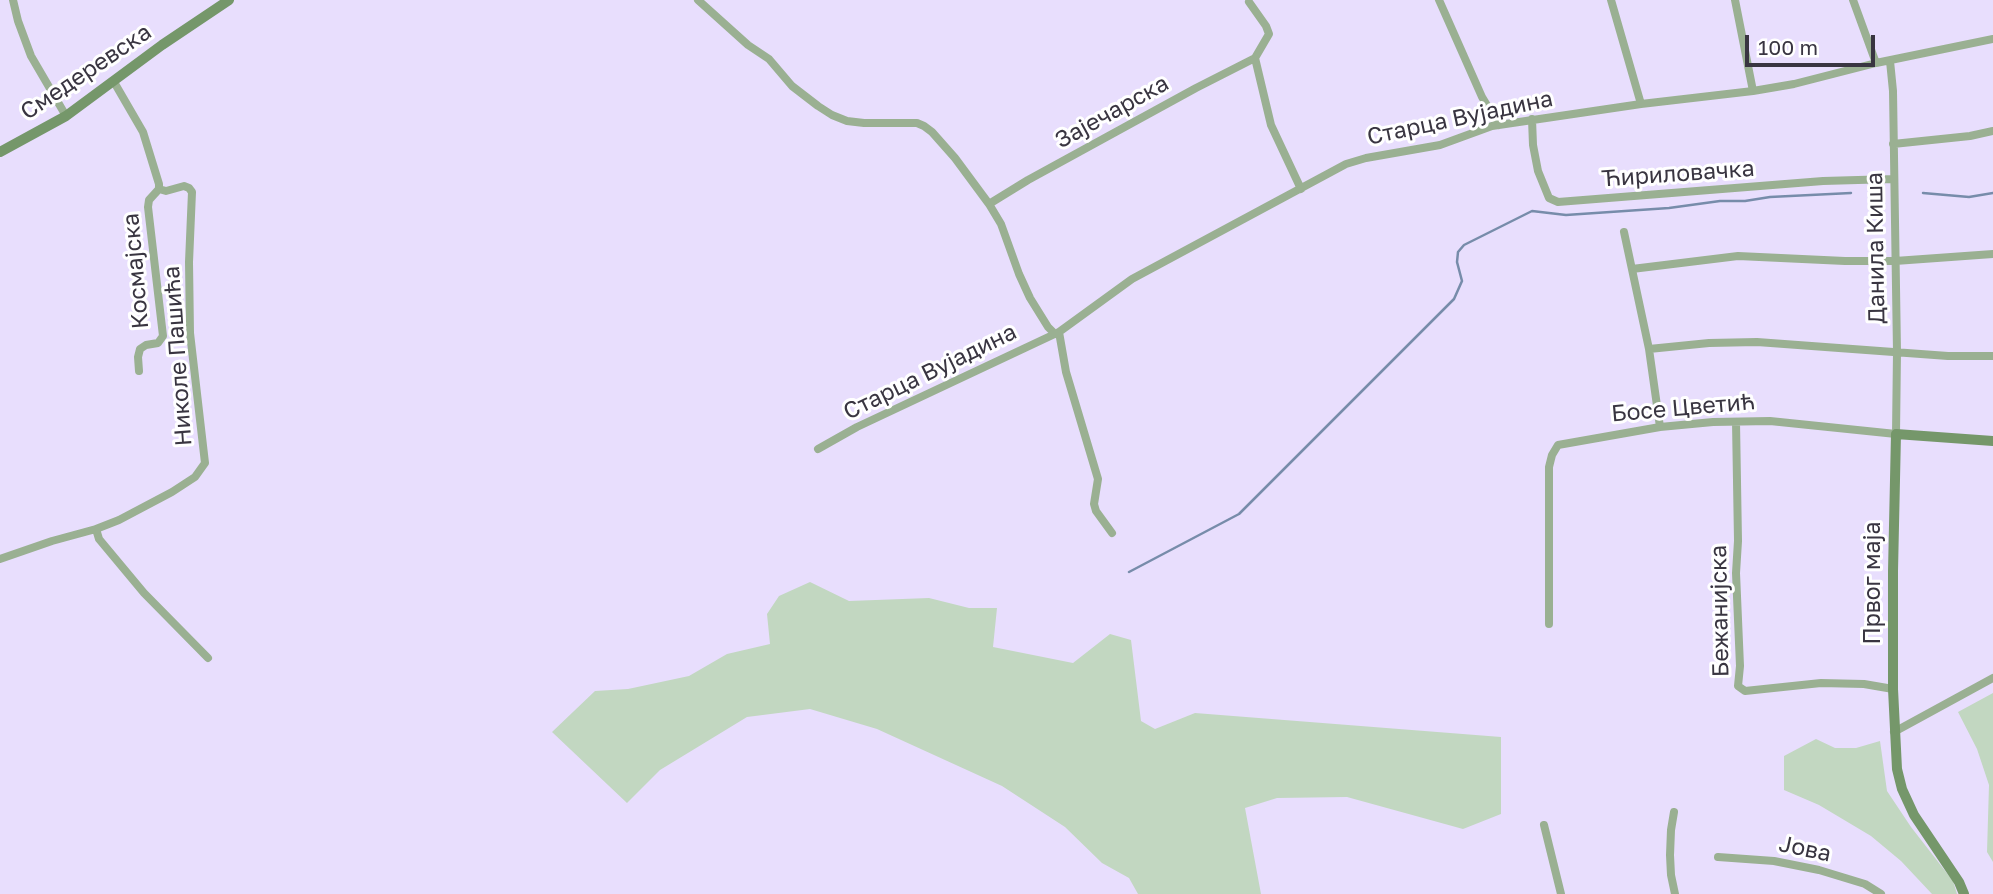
<!DOCTYPE html>
<html>
<head>
<meta charset="utf-8">
<style>
	body { margin:0 }
	#map { position:relative; width:1993px; height:894px; overflow:hidden; background:#e8defd; font-family:"Golos Text",sans-serif }
	canvas { display:block }
	.scale { position:absolute; left:1745px; top:35px; width:130px; height:32px; box-sizing:border-box; border:4px solid #393541; border-top:0; padding-left:9px; font-size:21px; line-height:24px; white-space:nowrap; color:#393541; -webkit-text-stroke:5px #fff; paint-order:stroke }
</style>
</head>
<body>
<div id="map">
<canvas width="1993" height="894"></canvas>
<div class="scale">100 m</div>
</div>
<script>
const context = document.querySelector('canvas').getContext('2d');
context.lineJoin = 'round';
function fillPath(path, color) { context.fillStyle = color; context.fill(path, 'evenodd'); }
const poly = rows => new Path2D(rows.map(r => 'M' + r).join(''));
function trace(path, color, width, dash) { context.strokeStyle = color; context.lineWidth = width; context.lineCap = dash ? 'butt' : 'round'; context.setLineDash(dash || []); context.stroke(path); }
function write(font, color, halo, rows, align = 'center') {
  context.font = font + ' "Golos Text",sans-serif'; context.lineWidth = 6; context.setLineDash([]); context.textBaseline = 'middle'; context.strokeStyle = halo; context.fillStyle = color; for (const [text, x, y, turn = 0] of rows) {
    context.save(); context.translate(x, y); context.rotate((+turn || 0) * Math.PI / 180); context.textAlign = isNaN(turn) ? turn : align; if (halo) context.strokeText(text, 0, 0); context.fillText(text, 0, 0); context.restore();
  }
}
fillPath(poly([
	[810,582,849,601,929,598,969,608,997,608,993,647,1073,663,1110,634,1131,640,1141,721,1155,729,1195,713,1501,737,1501,814,1463,829,1347,797,1277,798,1245,808,1261,894,1138,894,1129,878,1102,863,1065,827,1002,786,877,729,810,709,747,717,660,770,627,803,552,732,595,691,628,689,689,676,727,654,770,644,767,614,779,596],
	[1993,693,1993,862,1987,852,1989,785,1977,749,1958,712],
	[1816,739,1835,748,1856,748,1880,741,1887,791,1911,827,1953,881,1957,894,1932,894,1901,861,1871,836,1819,805,1784,790,1784,756]
]), '#c2d7c1');
trace(poly([
	[1923,193,1969,197,1993,193],
	[1129,572,1239,514,1454,299,1462,281,1457,262,1458,252,1464,245,1532,211,1566,215,1669,208,1720,201,1745,201,1770,197,1851,193]
]), '#778caa', 2.5);
trace(poly([
	[13,0,18,21,31,56,66,116],
	[698,0,748,45,769,59,792,86,818,106,832,115,847,121,864,123,917,123,924,126,932,132,955,158,989,204,1001,224,1019,274,1030,298,1048,327,1055,334],
	[1439,0,1482,97,1499,125],
	[1611,0,1641,104],
	[1735,0,1753,91],
	[1853,0,1876,63],
	[1249,2,1266,26,1269,34,1255,58,1271,125,1301,189],
	[114,82,143,132,159,184,159,189,149,200,148,207,163,336,158,343,146,345,140,349,138,357,139,371],
	[1532,119,1533,145,1538,171,1549,198,1558,202,1823,181,1893,179],
	[1893,144,1970,136,1993,131],
	[159,189,166,191,184,186,189,188,192,192,189,262,190,333,205,463,195,477,172,492,119,520,96,529,99,539,144,593,208,658],
	[989,204,1028,180,1196,88,1255,58],
	[1624,232,1649,349,1660,427],
	[1632,269,1738,256,1845,261,1895,261,1993,254],
	[1059,332,1066,372,1098,479,1094,504,1096,511,1112,533],
	[1649,349,1709,343,1757,342,1948,356,1993,356],
	[1736,422,1738,541,1736,573,1740,666,1738,686,1745,691,1821,683,1864,684,1893,689],
	[818,449,857,427,1059,332,1132,279,1346,164,1366,158,1440,145,1492,126,1641,104,1753,91,1794,84,1876,63,1993,39],
	[0,559,52,541,96,529],
	[1549,624,1549,467,1552,455,1558,445,1660,427,1713,422,1770,421,1896,434,1897,352,1893,91,1890,61],
	[1894,732,1993,678],
	[1674,812,1671,830,1670,855,1671,875,1675,894],
	[1544,825,1561,894],
	[1718,857,1774,861,1819,870,1865,884,1881,894]
]), '#9ab092', 8);
trace(poly([
	[0,152,66,116,162,45,229,0],
	[1964,894,1959,882,1914,815,1902,789,1897,769,1893,689,1893,571,1896,434,1993,441]
]), '#75976a', 10);
write('23px', '#393541', '#fff', [
	["Смедеревска",86,72,-34],
	["Зајечарска",1112,112,-29],
	["Старца Вујадина",1460,118,-12],
	["Ћириловачка",1678,174,-4],
	["Данила Киша",1876,248,-91],
	["Космајска",136,271,-95],
	["Николе Пашића",178,356,-94],
	["Старца Вујадина",930,372,-26],
	["Босе Цветић",1683,408,-5],
	["Првог маја",1873,583,-90],
	["Бежанијска",1720,611,-91],
	["Јова",1805,849,12]
]);
</script>
</body>
</html>
